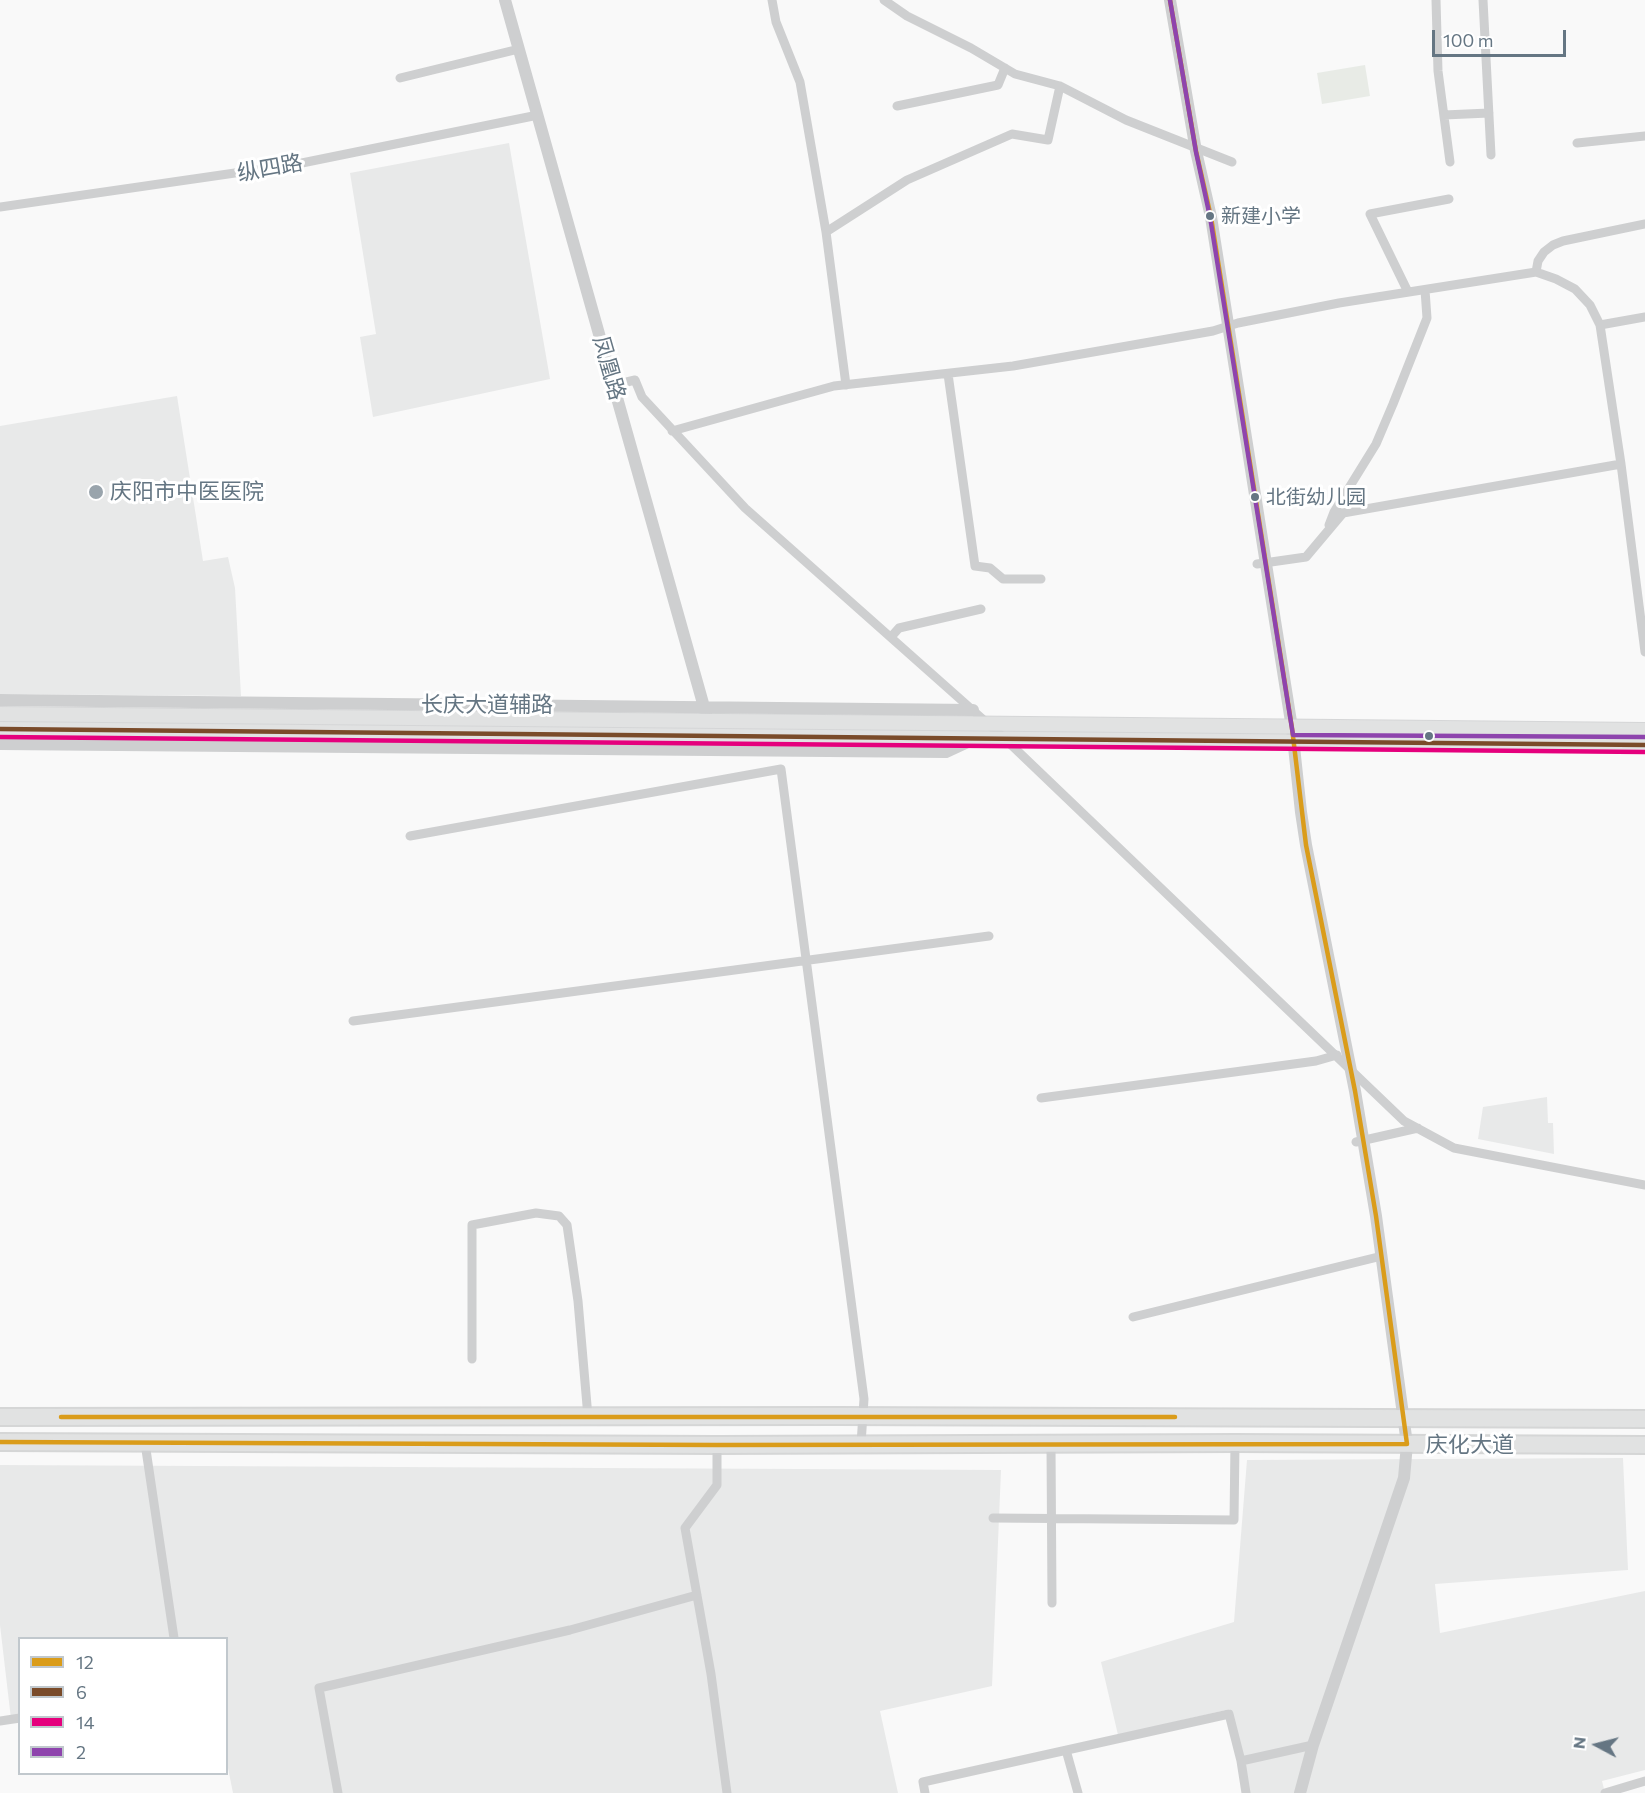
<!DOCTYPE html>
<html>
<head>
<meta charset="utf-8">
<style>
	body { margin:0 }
	#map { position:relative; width:1645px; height:1793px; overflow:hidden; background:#f9f9f9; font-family:Commissioner,sans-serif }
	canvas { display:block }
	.legend { position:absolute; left:18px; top:1637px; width:210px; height:138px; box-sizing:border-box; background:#fff; border:2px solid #c1c8cd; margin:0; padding:8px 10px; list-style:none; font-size:18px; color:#657683 }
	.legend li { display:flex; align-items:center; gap:12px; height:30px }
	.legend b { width:30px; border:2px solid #c1c8cd }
	.north { position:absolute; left:1567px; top:1715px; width:60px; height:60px; -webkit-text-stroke:4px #fff; paint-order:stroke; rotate:277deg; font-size:16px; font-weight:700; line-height:24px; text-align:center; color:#657683 }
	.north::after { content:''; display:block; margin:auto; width:21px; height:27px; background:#657683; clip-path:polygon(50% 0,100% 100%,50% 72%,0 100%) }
	.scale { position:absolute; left:1432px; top:30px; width:134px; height:27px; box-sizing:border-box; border:3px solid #657683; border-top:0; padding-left:8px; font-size:18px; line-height:21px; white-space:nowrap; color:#657683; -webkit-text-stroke:4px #fff; paint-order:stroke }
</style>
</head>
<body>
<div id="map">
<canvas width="1645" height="1793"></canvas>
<ul class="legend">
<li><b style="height:8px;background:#da9c1a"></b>12</li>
<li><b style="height:8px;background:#7a4b2a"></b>6</li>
<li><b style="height:8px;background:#e5007d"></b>14</li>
<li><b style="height:8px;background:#8e44ad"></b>2</li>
</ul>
<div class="north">N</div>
<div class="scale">100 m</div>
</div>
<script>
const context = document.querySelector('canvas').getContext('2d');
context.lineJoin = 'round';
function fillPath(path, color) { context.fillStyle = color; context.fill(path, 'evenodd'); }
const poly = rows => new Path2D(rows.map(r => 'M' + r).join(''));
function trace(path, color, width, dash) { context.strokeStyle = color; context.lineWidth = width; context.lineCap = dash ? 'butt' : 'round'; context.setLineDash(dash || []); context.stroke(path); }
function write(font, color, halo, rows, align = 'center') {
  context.font = font + ' Commissioner,"Noto Sans SC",sans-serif'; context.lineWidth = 6; context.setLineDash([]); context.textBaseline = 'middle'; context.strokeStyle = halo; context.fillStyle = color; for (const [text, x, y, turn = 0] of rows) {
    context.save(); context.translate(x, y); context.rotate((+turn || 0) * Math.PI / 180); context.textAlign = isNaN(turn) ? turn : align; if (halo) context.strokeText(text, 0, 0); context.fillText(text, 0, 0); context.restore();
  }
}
fillPath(poly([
	[509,143,550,379,373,417,360,337,376,334,350,173],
	[177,396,203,561,228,557,235,588,241,696,0,694,0,426],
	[1547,1097,1548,1123,1553,1123,1554,1154,1478,1139,1483,1107],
	[1623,1458,1628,1570,1435,1584,1440,1633,1645,1591,1645,1770,1602,1781,1605,1793,1249,1793,1230,1709,1118,1735,1101,1662,1234,1622,1247,1460],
	[0,1465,1001,1470,992,1686,880,1711,898,1793,233,1793,226,1758,226,1638,20,1638,19,1718,11,1719,0,1625]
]), '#e8e9e9');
fillPath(poly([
	[1365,65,1370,96,1322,104,1317,73]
]), '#e8ebe6');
const secondary = poly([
	[0,714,1645,730],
	[0,729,1645,745]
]);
const trunk = poly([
	[0,1417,839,1416,1645,1419],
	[0,1442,717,1445,1235,1443,1645,1445]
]);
trace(secondary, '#d5d6d7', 16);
trace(trunk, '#d5d6d6', 20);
trace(poly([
	[772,0,776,22,800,82,826,232,846,385],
	[884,0,907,16,971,48,1015,74,1060,86,1126,120,1232,162],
	[1436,0,1438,71,1450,162],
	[1483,0,1491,155],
	[400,78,519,49],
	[897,106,998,85,1005,68],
	[1444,115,1489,113],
	[1577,143,1645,136],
	[0,207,297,164,538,115],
	[826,232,907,180,1012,134,1048,140,1060,86],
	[1536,272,1538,261,1544,252,1553,245,1563,241,1645,224],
	[1408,292,1370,214,1449,199],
	[1600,325,1645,317],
	[948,374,975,566,990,568,1003,579,1041,579],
	[614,385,635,380,642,397,745,508,1004,738,1404,1121,1454,1148,1645,1185],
	[672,431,834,386,1013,366,1213,331,1238,323,1339,303,1536,272,1556,279,1575,289,1590,305,1600,325,1621,464,1645,652],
	[1329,525,1334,512,1376,444,1393,404,1427,318,1425,290],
	[1257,564,1306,557,1343,513,1621,464],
	[891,637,899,628,981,609],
	[410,836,781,769,864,1399,861,1444],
	[353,1021,989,936],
	[1041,1098,1316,1061,1337,1055],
	[1356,1142,1418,1128],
	[1133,1317,1382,1256],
	[472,1359,472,1225,536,1213,559,1216,567,1225,578,1301,588,1417],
	[145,1443,174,1638],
	[717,1445,717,1485,685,1528,711,1674,727,1793],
	[1051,1445,1052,1603],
	[993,1518,1234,1520,1235,1443],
	[0,1721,20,1718],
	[1066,1750,1078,1793],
	[338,1793,319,1688,570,1630,697,1595],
	[925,1793,923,1782,1229,1714,1241,1761],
	[1246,1793,1241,1761,1313,1745],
	[1605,1793,1645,1781]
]), '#cecfd0', 9);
trace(poly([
	[505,0,706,714],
	[1170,0,1196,151,1211,217,1292,728,1301,812,1306,845,1355,1091,1376,1216,1407,1444,1404,1478,1313,1745,1300,1793],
	[0,700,973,710],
	[0,744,946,752,974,739]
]), '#cecfd0', 12);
trace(secondary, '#e1e2e2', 14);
trace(trunk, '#e1e2e2', 16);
trace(poly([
	[61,1417,1175,1417],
	[0,1442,717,1445,1407,1444,1376,1216,1355,1091,1306,845,1292,728,1211,217,1196,151,1170,0]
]), '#da9c1a', 4.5);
trace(poly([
	[0,729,1645,745]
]), '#7a4b2a', 4.5);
trace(poly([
	[0,737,1645,752]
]), '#e5007d', 4.5);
trace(poly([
	[1170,0,1196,152,1210,217,1293,735,1645,737]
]), '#8e44ad', 4.5);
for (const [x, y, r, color] of [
	[1210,216,5,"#657683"],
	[96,492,8,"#99a4ac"],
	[1255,497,5,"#657683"],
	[1429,736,5,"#657683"]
]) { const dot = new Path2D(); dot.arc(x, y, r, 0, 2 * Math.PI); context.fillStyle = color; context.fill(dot); trace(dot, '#fff', 2); }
write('20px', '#657683', '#fff', [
	["新建小学",1221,216],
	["北街幼儿园",1266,497]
], 'left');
write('22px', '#657683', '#fff', [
	["纵四路",270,168,-10],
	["凤凰路",609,368,74],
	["长庆大道辅路",487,705],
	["庆化大道",1470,1445]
]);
write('22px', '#657683', '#fff', [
	["庆阳市中医医院",110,492]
], 'left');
</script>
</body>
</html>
